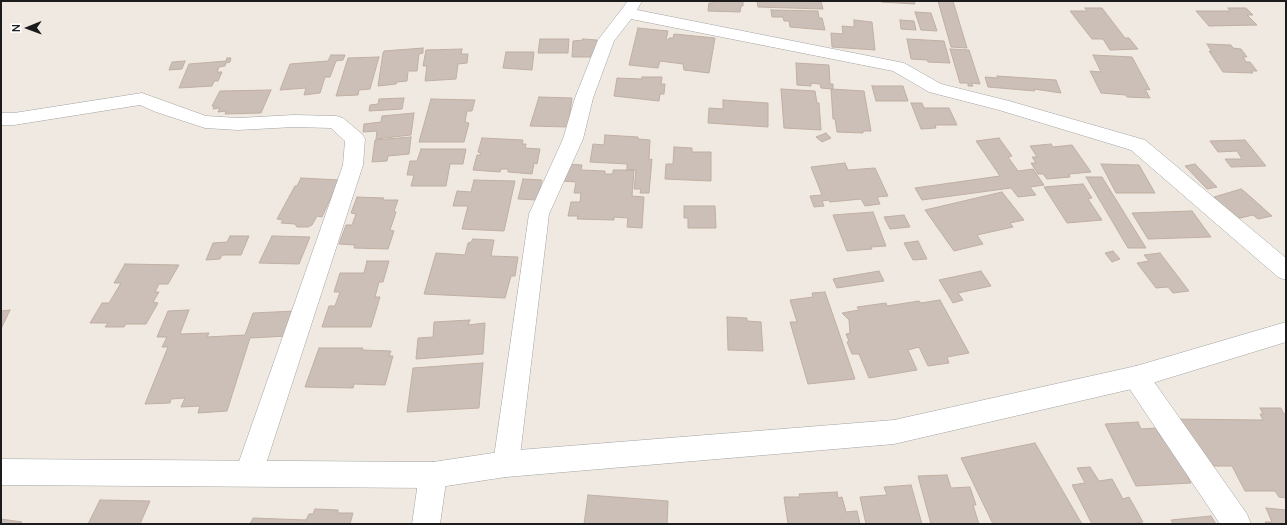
<!DOCTYPE html>
<html>
<head>
<meta charset="utf-8">
<style>
	body { margin:0 }
	#map { position:relative; width:1287px; height:525px; overflow:hidden; background:#efe9e1; font-family:Manrope,sans-serif }
	canvas { display:block }
	.frame { position:absolute; inset:0; border:2px solid #1c1c1c; pointer-events:none }
	.north { position:absolute; left:8px; top:8px; width:40px; height:40px; -webkit-text-stroke:3px #fff; paint-order:stroke; rotate:269deg; font-size:11px; font-weight:700; line-height:16px; text-align:center; color:#1c1c1c }
	.north::after { content:''; display:block; margin:auto; width:14px; height:18px; background:#1c1c1c; clip-path:polygon(50% 0,100% 100%,50% 72%,0 100%) }
</style>
</head>
<body>
<div id="map">
<canvas width="1287" height="525"></canvas>
<div class="frame"></div>
<div class="north">N</div>
</div>
<script>
const context = document.querySelector('canvas').getContext('2d');
context.lineJoin = 'round';
function fillPath(path, color) { context.fillStyle = color; context.fill(path, 'evenodd'); }
const poly = rows => new Path2D(rows.map(r => 'M' + r).join(''));
function trace(path, color, width, dash) { context.strokeStyle = color; context.lineWidth = width; context.lineCap = dash ? 'butt' : 'round'; context.setLineDash(dash || []); context.stroke(path); }
const building = poly([
	[713,1,743,1,743,6,741,6,740,12,708,11,709,3,713,3,713,1],
	[757,1,821,1,823,9,758,7,757,1],
	[881,1,914,1,915,4,881,2,881,1],
	[938,1,953,1,967,48,951,47,938,1],
	[1085,8,1102,8,1125,38,1129,38,1138,49,1110,50,1103,39,1092,39,1070,11,1087,11,1085,8],
	[1228,8,1246,8,1253,15,1247,15,1257,25,1209,26,1196,11,1230,11,1228,8],
	[771,10,818,11,819,18,822,18,825,30,790,27,789,21,784,21,783,17,772,17,771,10],
	[915,12,931,13,937,31,921,30,915,12],
	[854,20,872,22,875,50,832,47,831,33,843,34,842,26,854,27,854,20],
	[900,20,914,21,916,30,901,29,900,20],
	[638,28,668,31,666,40,668,40,669,38,673,38,674,34,715,38,709,73,684,70,683,64,660,61,658,68,629,65,638,28],
	[540,39,569,39,568,53,538,53,540,39],
	[583,39,597,40,596,57,572,57,573,41,583,40,583,39],
	[907,39,944,41,950,63,928,62,927,60,911,59,907,39],
	[1207,44,1231,45,1233,48,1241,49,1247,57,1243,57,1246,62,1250,62,1257,71,1251,71,1253,73,1223,72,1209,51,1212,52,1207,44],
	[423,48,423,53,419,54,417,71,408,71,407,81,397,82,396,84,378,86,383,53,384,51,423,48],
	[462,49,461,54,468,54,467,63,458,64,456,79,425,81,427,66,423,66,426,50,462,49],
	[950,49,969,50,980,84,971,83,973,86,968,86,968,83,960,83,950,49],
	[506,52,534,52,532,70,503,68,506,52],
	[331,55,345,55,343,60,336,61,330,77,325,77,320,93,304,95,306,88,280,90,290,64,328,61,331,55],
	[1093,55,1132,57,1150,90,1145,89,1150,98,1127,97,1126,95,1101,93,1090,71,1101,72,1093,55],
	[379,57,370,89,359,90,358,95,336,96,348,58,379,57],
	[227,58,231,58,230,62,226,63,225,66,219,67,217,72,222,72,218,81,214,81,212,86,179,88,189,64,226,61,227,58],
	[185,61,182,69,169,70,172,62,185,61],
	[796,63,829,65,830,84,833,84,833,89,821,88,820,84,811,83,811,86,797,85,796,63],
	[997,76,1056,80,1061,93,1034,89,1035,91,988,87,985,77,998,78,997,76],
	[642,77,662,77,661,84,665,84,664,94,660,94,659,101,614,96,617,78,642,79,642,77],
	[872,86,903,86,908,101,876,101,872,86],
	[781,89,815,91,817,103,819,103,821,130,784,128,781,89],
	[831,89,864,91,871,131,863,131,863,133,837,132,835,119,833,119,831,89],
	[271,90,261,113,225,114,226,111,218,112,220,108,213,109,214,106,212,106,220,91,271,90],
	[539,97,572,98,568,127,530,126,539,97],
	[404,98,402,109,369,111,370,105,378,104,379,99,404,98],
	[431,99,475,100,472,111,467,111,465,122,469,123,464,142,419,142,431,99],
	[723,100,768,103,768,127,708,123,709,108,723,109,723,100],
	[911,103,922,103,924,108,949,108,957,125,935,125,936,128,921,129,911,103],
	[414,113,411,135,376,139,377,131,363,132,364,124,381,122,382,116,414,113],
	[826,133,831,138,822,142,816,137,826,133],
	[605,135,638,137,638,139,650,140,649,160,652,159,649,193,640,193,641,189,634,189,636,170,627,170,627,164,590,162,593,144,604,145,605,135],
	[411,137,409,154,388,156,387,161,372,162,375,140,411,137],
	[482,138,523,140,522,144,526,144,525,148,540,149,537,164,534,163,532,174,508,172,508,169,501,169,500,172,473,170,477,155,480,155,481,153,478,152,482,138],
	[999,138,1012,156,1008,157,1018,171,1033,169,1044,185,1030,187,1036,195,1018,197,1011,188,922,200,915,188,1000,176,976,141,999,138],
	[1245,140,1266,166,1231,167,1225,159,1242,159,1237,151,1218,152,1210,141,1245,140],
	[1051,144,1053,147,1072,145,1091,172,1069,174,1070,177,1047,179,1043,174,1038,174,1031,163,1036,163,1032,157,1037,157,1030,146,1051,144],
	[674,147,692,148,692,152,711,152,711,181,665,179,666,164,673,164,674,147],
	[421,149,466,149,463,164,450,164,446,186,411,186,414,175,407,175,410,161,417,161,421,149],
	[845,163,848,170,875,168,888,196,877,197,880,204,865,206,861,199,830,202,829,200,822,201,824,206,814,207,810,196,822,195,811,167,845,163],
	[564,164,582,165,581,170,605,171,605,174,613,174,613,170,634,170,632,196,644,197,642,228,627,227,628,218,614,217,614,220,577,219,578,216,568,216,571,202,580,202,581,193,574,193,576,182,561,181,564,164],
	[1101,164,1139,165,1155,193,1116,193,1101,164],
	[1195,164,1217,187,1207,189,1185,166,1195,164],
	[1086,177,1102,177,1146,248,1128,248,1086,177],
	[301,178,339,180,322,217,317,216,312,225,308,227,297,227,295,224,281,223,283,220,277,219,295,186,297,186,301,178],
	[523,179,542,180,537,200,518,199,523,179],
	[474,180,515,181,504,231,462,229,468,206,453,206,457,191,471,192,474,180],
	[1083,184,1092,198,1088,199,1102,220,1067,223,1044,187,1083,184],
	[1241,189,1244,191,1272,216,1258,219,1253,215,1236,219,1214,197,1241,189],
	[1002,192,1024,220,1010,223,1013,227,977,235,983,244,954,251,925,210,1002,192],
	[357,197,384,198,383,200,398,200,394,211,396,212,390,230,394,231,388,249,354,248,355,245,339,244,346,225,352,225,356,214,351,213,357,197],
	[684,206,715,206,716,228,688,228,688,218,684,218,684,206],
	[1192,211,1211,237,1148,239,1132,213,1192,211],
	[873,212,886,246,871,247,872,249,847,251,833,215,873,212],
	[904,215,910,227,890,229,884,217,904,215],
	[230,236,249,236,241,255,222,255,220,259,206,260,213,243,227,242,230,236],
	[272,236,310,237,299,264,259,263,272,236],
	[473,239,494,240,491,256,518,257,515,276,511,276,505,298,424,294,436,253,465,255,468,243,471,242,473,239],
	[918,241,927,259,913,260,904,243,918,241],
	[1113,251,1120,259,1112,262,1105,253,1113,251],
	[1160,253,1189,291,1173,293,1168,287,1156,288,1137,263,1149,261,1144,255,1160,253],
	[367,261,389,261,383,282,379,282,375,297,380,297,371,327,322,327,329,306,335,306,340,292,334,292,340,273,364,273,367,261],
	[125,264,179,265,168,284,159,284,155,292,159,292,153,302,158,303,146,324,126,324,124,327,105,327,108,323,90,323,102,303,109,303,121,283,114,283,125,264],
	[879,271,884,281,837,288,833,279,879,271],
	[981,271,991,286,958,293,963,300,953,303,939,280,981,271],
	[825,292,855,379,808,384,790,322,797,322,790,300,813,297,812,293,825,292],
	[940,300,969,353,947,357,949,363,928,366,919,347,908,350,917,370,869,378,859,354,852,354,847,342,849,341,846,334,850,333,849,320,842,313,859,310,857,307,886,303,887,306,919,301,921,303,940,300],
	[10,310,1,329,1,311,10,310],
	[189,310,180,334,209,333,207,337,245,335,253,313,295,311,288,336,250,338,227,411,198,413,200,406,181,407,185,398,171,399,170,403,145,404,168,347,162,347,167,337,157,337,168,311,189,310],
	[727,317,747,318,747,321,761,322,763,351,728,350,727,317],
	[470,320,468,325,485,323,483,354,416,359,418,338,433,337,434,322,470,320],
	[319,348,363,348,362,350,391,351,389,356,393,356,385,385,354,384,353,388,305,387,319,348],
	[483,363,479,408,407,412,413,368,483,363],
	[1260,408,1281,408,1284,414,1286,414,1286,498,1279,497,1275,491,1245,491,1232,466,1208,466,1172,419,1263,420,1260,414,1263,414,1260,408],
	[1138,422,1141,429,1156,428,1162,439,1167,438,1191,483,1136,486,1105,424,1138,422],
	[1035,443,1082,524,993,524,961,458,1035,443],
	[1090,467,1099,481,1112,479,1123,499,1129,497,1143,522,1129,524,1092,524,1072,485,1085,483,1077,468,1090,467],
	[947,475,951,488,970,487,976,505,973,505,979,524,931,524,918,476,947,475],
	[911,485,922,524,866,524,860,497,887,495,884,487,911,485],
	[837,492,838,498,842,497,846,512,857,511,860,524,788,524,784,497,800,497,799,494,837,492],
	[588,495,668,501,667,524,584,524,588,495],
	[100,500,150,501,140,524,88,524,100,500],
	[1266,508,1286,510,1286,524,1266,524,1265,522,1272,522,1266,508],
	[315,509,338,510,338,513,353,513,350,524,250,524,253,518,306,520,309,514,313,514,315,509],
	[1211,516,1216,524,1173,524,1171,520,1211,516],
	[1,519,22,522,20,524,1,524,1,519]
]);
fillPath(building, '#cbbfb7');
trace(building, '#c1afa2', 1);
const minor = poly([
	[628,1,642,1,637,10,904,63,941,84,1009,101,1145,140,1286,258,1286,280,1278,277,1131,150,999,110,929,92,893,71,631,19,614,41,593,98,583,139,549,214,519,464,515,473,506,477,497,473,493,464,529,214,563,139,575,98,598,40,628,1],
	[142,93,206,116,238,118,294,115,336,116,343,118,362,134,365,139,363,165,263,473,259,482,249,486,239,482,235,473,343,165,345,141,331,128,294,127,238,130,205,128,156,112,140,105,14,125,1,125,1,113,14,113,142,93],
	[1136,366,1145,369,1247,514,1251,524,1220,524,1127,385,1124,377,1127,369,1136,366],
	[433,462,443,466,447,475,440,524,412,524,419,475,423,466,433,462]
]);
const tertiary = poly([
	[1286,322,1286,342,1136,388,894,444,506,477,433,488,1,485,1,459,433,462,506,451,894,420,1136,366,1286,322]
]);
trace(minor, '#a3a3a3', 1);
trace(tertiary, '#a3a3a3', 1);
fillPath(minor, '#fff');
fillPath(tertiary, '#fff');
</script>
</body>
</html>
